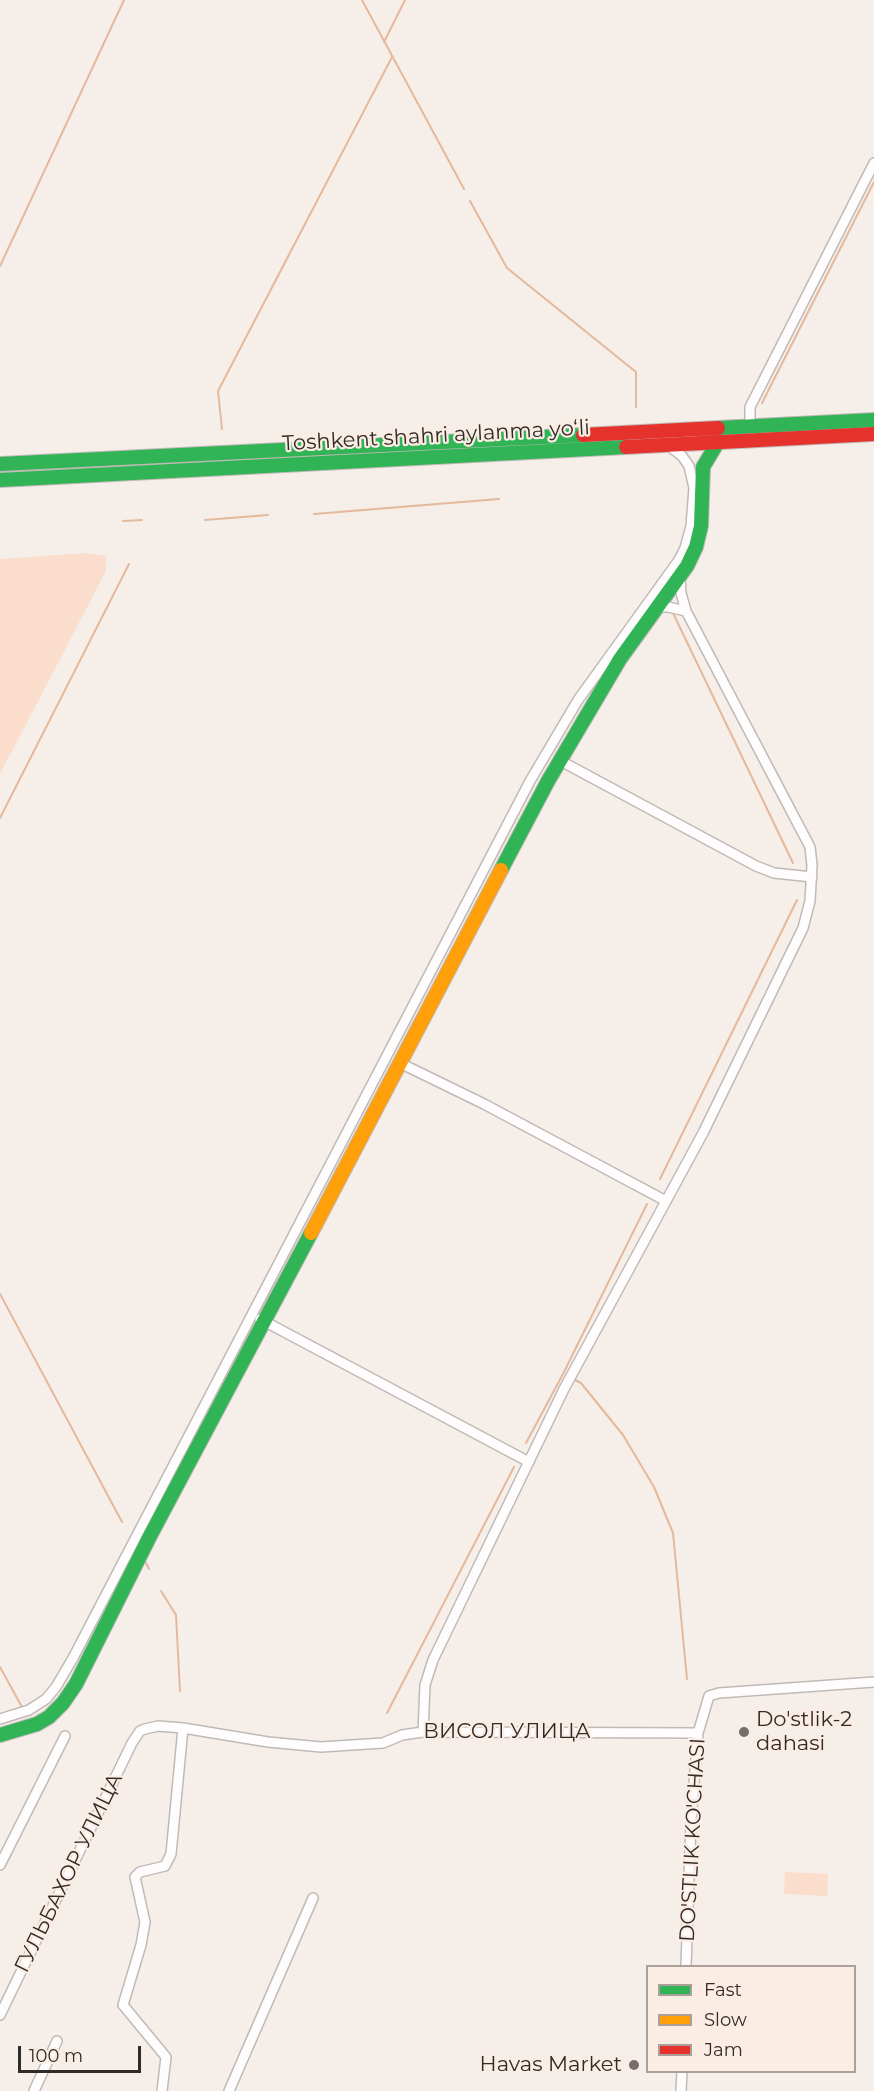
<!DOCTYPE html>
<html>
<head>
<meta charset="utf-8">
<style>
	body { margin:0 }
	#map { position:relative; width:874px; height:2091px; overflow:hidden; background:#f6eee9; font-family:Montserrat,sans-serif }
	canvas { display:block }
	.legend { position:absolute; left:646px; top:1965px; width:210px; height:108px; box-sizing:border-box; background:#fbede4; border:2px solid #aa9f99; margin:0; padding:8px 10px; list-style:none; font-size:18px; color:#302b28 }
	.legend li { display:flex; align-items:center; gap:12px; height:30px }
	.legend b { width:30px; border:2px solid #aa9f99 }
	.scale { position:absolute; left:18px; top:2046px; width:123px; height:27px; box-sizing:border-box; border:3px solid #302b28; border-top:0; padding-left:8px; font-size:18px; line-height:21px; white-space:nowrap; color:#302b28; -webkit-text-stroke:4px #fbede4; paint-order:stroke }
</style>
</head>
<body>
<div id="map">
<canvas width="874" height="2091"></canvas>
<ul class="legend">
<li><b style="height:8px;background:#30b455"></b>Fast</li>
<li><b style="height:8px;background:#ff9f0a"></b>Slow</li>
<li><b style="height:8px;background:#e5322d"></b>Jam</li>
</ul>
<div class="scale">100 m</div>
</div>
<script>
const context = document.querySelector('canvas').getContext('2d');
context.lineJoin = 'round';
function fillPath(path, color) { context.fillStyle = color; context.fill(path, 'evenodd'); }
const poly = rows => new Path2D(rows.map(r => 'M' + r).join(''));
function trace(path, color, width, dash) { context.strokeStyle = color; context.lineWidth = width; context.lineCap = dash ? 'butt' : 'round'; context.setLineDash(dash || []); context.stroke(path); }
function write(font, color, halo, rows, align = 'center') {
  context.font = font + ' Montserrat,sans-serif'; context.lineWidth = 4.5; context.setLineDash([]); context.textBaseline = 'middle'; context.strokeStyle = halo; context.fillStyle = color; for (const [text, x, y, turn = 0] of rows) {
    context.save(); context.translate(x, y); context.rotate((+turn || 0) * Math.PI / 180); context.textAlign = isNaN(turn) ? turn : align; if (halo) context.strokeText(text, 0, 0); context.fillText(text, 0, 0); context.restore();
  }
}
fillPath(poly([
	[86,553,106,556,106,571,0,774,0,559],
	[785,1872,828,1874,827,1896,784,1894]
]), '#faddca');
trace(poly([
	[362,0,464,189],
	[384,42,405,0],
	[470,201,507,268,636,372,636,407],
	[0,266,124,0],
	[762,403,874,182],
	[222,429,218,391,392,57],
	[314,514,499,499],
	[205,520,268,515],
	[123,521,142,520],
	[673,613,793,863],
	[0,818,129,564],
	[660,1179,797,900],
	[0,1294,122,1522],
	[573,1379,581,1383,623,1435,654,1487,673,1533,687,1679],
	[526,1443,563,1374,647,1204],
	[144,1559,149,1569],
	[161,1591,176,1615,180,1691],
	[0,1667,23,1709],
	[387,1713,514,1467]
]), '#e4b99b', 2);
const street = poly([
	[750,427,750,407,874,163],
	[657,607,668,607,686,611],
	[559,760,756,866,774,873,812,877],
	[400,1063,484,1104,666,1201],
	[260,1319,529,1462],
	[0,1719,29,1710,46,1699,56,1687,73,1658,530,781,578,700,679,560,685,548,691,526,694,488,689,466,682,456,669,446],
	[423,1732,425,1685,433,1660,564,1389,703,1133,803,928,810,901,812,865,810,847,686,611,681,593,680,577],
	[0,1865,65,1736],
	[686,1966,691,1821,698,1733,709,1696,719,1693,874,1682],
	[0,2015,132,1743,140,1731,145,1729,158,1726,183,1728,268,1742,321,1747,383,1743,402,1735,423,1732,698,1733],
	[34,2091,57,2041],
	[162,2091,166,2057,123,2005,141,1945,145,1922,135,1877,140,1872,165,1866,171,1854,183,1728],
	[229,2091,313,1898],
	[681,2091,682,2072]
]);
const fast = poly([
	[718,428,874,420],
	[0,464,583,435],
	[0,480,626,447],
	[501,870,548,781,620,659,687,566,696,547,701,526,703,467,718,442],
	[0,1735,37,1724,49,1717,63,1703,76,1684,150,1536,311,1233]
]);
const slow = poly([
	[311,1233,501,870]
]);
const jam = poly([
	[583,435,718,428],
	[626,447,874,434]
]);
trace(street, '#c0bab6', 12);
trace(fast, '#c0bab6', 16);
trace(slow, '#c0bab6', 16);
trace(jam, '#c0bab6', 16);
trace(street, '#fefcfc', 9);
trace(fast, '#30b455', 14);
trace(slow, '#ff9f0a', 14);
trace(jam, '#e5322d', 14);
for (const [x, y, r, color] of [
	[744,1732,6,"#756f6c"],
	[634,2065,6,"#756f6c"]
]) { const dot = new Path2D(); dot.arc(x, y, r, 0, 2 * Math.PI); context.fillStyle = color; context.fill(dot); trace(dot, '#fbede4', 2); }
write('21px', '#302b28', '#fbede4', [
	["Toshkent shahri aylanma yoʻli",436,436,-3],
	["ВИСОЛ УЛИЦА",507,1732],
	["DO'STLIK KO'CHASI",693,1840,-87],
	["ГУЛЬБАХОР УЛИЦА",69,1873,-64]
]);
write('21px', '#302b28', '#fbede4', [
	["Do'stlik-2",756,1720],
	["dahasi",756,1744],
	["Havas Market",622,2065,"right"]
], 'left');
</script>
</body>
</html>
